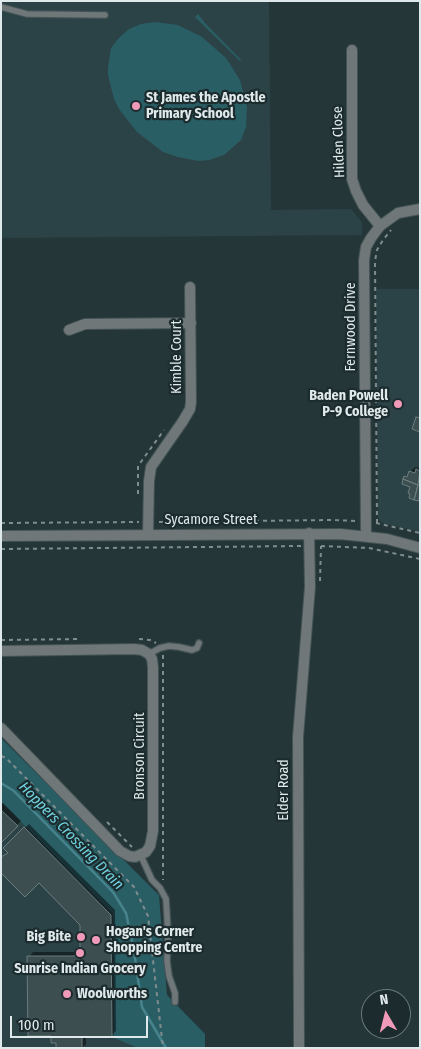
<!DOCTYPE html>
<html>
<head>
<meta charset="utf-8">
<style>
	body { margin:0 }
	#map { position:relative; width:421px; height:1049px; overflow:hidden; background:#253638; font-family:"Fira Sans Condensed",sans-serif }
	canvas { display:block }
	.frame { position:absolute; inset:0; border:2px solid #dfe9eb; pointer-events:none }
	.north { position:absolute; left:361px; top:989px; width:50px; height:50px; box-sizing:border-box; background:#1c2c2e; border:1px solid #6a787a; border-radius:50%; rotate:352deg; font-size:14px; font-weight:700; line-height:20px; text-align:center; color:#dfe9eb }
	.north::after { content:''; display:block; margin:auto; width:18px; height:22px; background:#ef9ab8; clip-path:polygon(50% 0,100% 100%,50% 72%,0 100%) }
	.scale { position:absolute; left:10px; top:1016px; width:138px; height:22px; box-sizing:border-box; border:2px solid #dfe9eb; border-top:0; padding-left:6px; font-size:15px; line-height:18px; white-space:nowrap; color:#dfe9eb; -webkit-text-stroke:4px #1c2c2e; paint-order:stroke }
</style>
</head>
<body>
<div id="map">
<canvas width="421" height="1049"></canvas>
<div class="frame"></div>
<div class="north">N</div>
<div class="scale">100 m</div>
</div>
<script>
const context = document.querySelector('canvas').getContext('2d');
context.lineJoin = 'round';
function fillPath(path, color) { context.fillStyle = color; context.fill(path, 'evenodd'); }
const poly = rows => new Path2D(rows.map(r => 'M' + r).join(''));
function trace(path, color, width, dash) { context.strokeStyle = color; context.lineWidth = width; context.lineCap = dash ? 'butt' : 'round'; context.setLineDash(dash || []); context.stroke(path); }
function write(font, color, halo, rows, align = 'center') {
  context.font = font + ' "Fira Sans Condensed",sans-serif'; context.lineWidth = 4.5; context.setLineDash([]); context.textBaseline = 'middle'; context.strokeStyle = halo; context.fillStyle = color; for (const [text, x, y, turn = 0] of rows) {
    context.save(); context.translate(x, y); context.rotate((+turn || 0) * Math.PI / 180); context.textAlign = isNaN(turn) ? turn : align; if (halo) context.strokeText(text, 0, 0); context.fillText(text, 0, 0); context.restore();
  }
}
fillPath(poly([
	[269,1,271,210,351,209,362,222,362,235,1,238,1,2],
	[376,289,420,289,420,532,382,523,378,518],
	[1,802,114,914,114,1037,138,1048,1,1048]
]), '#2b4347');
fillPath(poly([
	[198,14,205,23,241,60,240,61,195,17],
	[155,22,178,25,202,37,226,58,240,80,247,106,246,127,241,140,224,155,209,160,198,161,178,157,163,152,137,132,119,109,114,99,108,75,108,67,111,48,119,38,129,29,141,24],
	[1,738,159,895,167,995,205,1034,205,1048,138,1048,114,1038,113,914,1,802]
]), '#2a5e65');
fillPath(poly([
	[415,467,420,468,419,500,405,477],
	[3,803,21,821,1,841,1,804],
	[29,824,115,910,116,1031,111,1035,86,1035,86,1044,82,1048,58,1042,53,1035,29,957,33,952,78,952,81,949,81,924,39,881,1,858,8,852,4,848]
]), '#0007');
trace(poly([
	[1,783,14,791,113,892,126,913,134,951,142,1007,166,1048]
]), '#46838c', 2.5);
const building = poly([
	[416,417,420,418,420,432,412,429,416,417],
	[416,469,420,471,418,485,403,479,404,476,407,477,409,471,415,473,416,469],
	[403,479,418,485,414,500,409,498,410,494,408,493,410,487,402,484,403,479],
	[418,485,420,485,419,501,414,500,418,485],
	[1,810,18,826,1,843,1,810],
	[24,827,111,915,112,1037,82,1037,82,1048,56,1048,56,1043,51,1043,51,1036,28,1036,27,956,74,956,80,949,80,925,39,883,25,897,1,873,1,857,8,853,3,848,24,827]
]);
fillPath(building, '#3d4e51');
trace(building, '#6a7d7f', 1);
const service = poly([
	[1,7,27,14,105,15],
	[149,654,160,648,169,646,179,647,192,650,197,648,199,643],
	[141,856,152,880,160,888,166,899,168,933,167,961,169,976,175,993,175,1002]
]);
const minor = poly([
	[352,50,352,179,356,191,363,205,380,226],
	[69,330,85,324,191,323],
	[148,534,149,481,151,467,183,421,190,409,191,402,190,287],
	[1,536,340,534,387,539,420,548],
	[366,536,364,260,366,247,371,238,380,226,398,213,420,209],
	[1,651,134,649,142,650,149,654,152,659,153,667,153,831,150,846,146,852,135,857,129,856,120,851,1,728],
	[299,1048,298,737,310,587,309,533]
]);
trace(service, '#435355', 8);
trace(minor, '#435355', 12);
trace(poly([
	[138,494,138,466,164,430],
	[159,522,332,520,356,521],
	[1,523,139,522],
	[376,523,420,533],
	[377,523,375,261,377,250,383,240,391,230],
	[321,546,369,548,420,559],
	[1,549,301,546],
	[320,581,321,546],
	[139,639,150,640,156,643],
	[1,640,79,639],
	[163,655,163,880],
	[1,756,6,758,134,887,148,916,163,1048],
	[107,822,132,847]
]), '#808d8f', 2, [4, 4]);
trace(service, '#6f7778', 5.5);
trace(minor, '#6f7778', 10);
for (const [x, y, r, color] of [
	[136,106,5,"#ef9ab8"],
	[398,404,5,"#ef9ab8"],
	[81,937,5,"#ef9ab8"],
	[96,940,5,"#ef9ab8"],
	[80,953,5,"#ef9ab8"],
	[67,994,5,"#ef9ab8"]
]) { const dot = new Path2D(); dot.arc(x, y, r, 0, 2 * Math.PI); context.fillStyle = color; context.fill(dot); trace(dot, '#1c2c2e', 2); }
write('bold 14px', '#dfe9eb', '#1c2c2e', [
	["St James the Apostle",146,98],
	["Primary School",146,114],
	["Baden Powell",388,396,"right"],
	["P-9 College",388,412,"right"],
	["Hogan's Corner",106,932],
	["Shopping Centre",106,948],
	["Big Bite",71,937,"right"],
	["Sunrise Indian Grocery",80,969,"center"],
	["Woolworths",77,994]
], 'left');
write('14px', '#dfe9eb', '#1c2c2e', [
	["Hilden Close",339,142,-92],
	["Fernwood Drive",351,327,-90],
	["Kimble Court",177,357,-90],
	["Sycamore Street",211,520],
	["Bronson Circuit",140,756,-90],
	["Elder Road",284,790,-90]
]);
write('italic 15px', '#70d3e1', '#1c2c2e', [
	["Hoppers Crossing Drain",71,836,46]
]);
</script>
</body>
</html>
